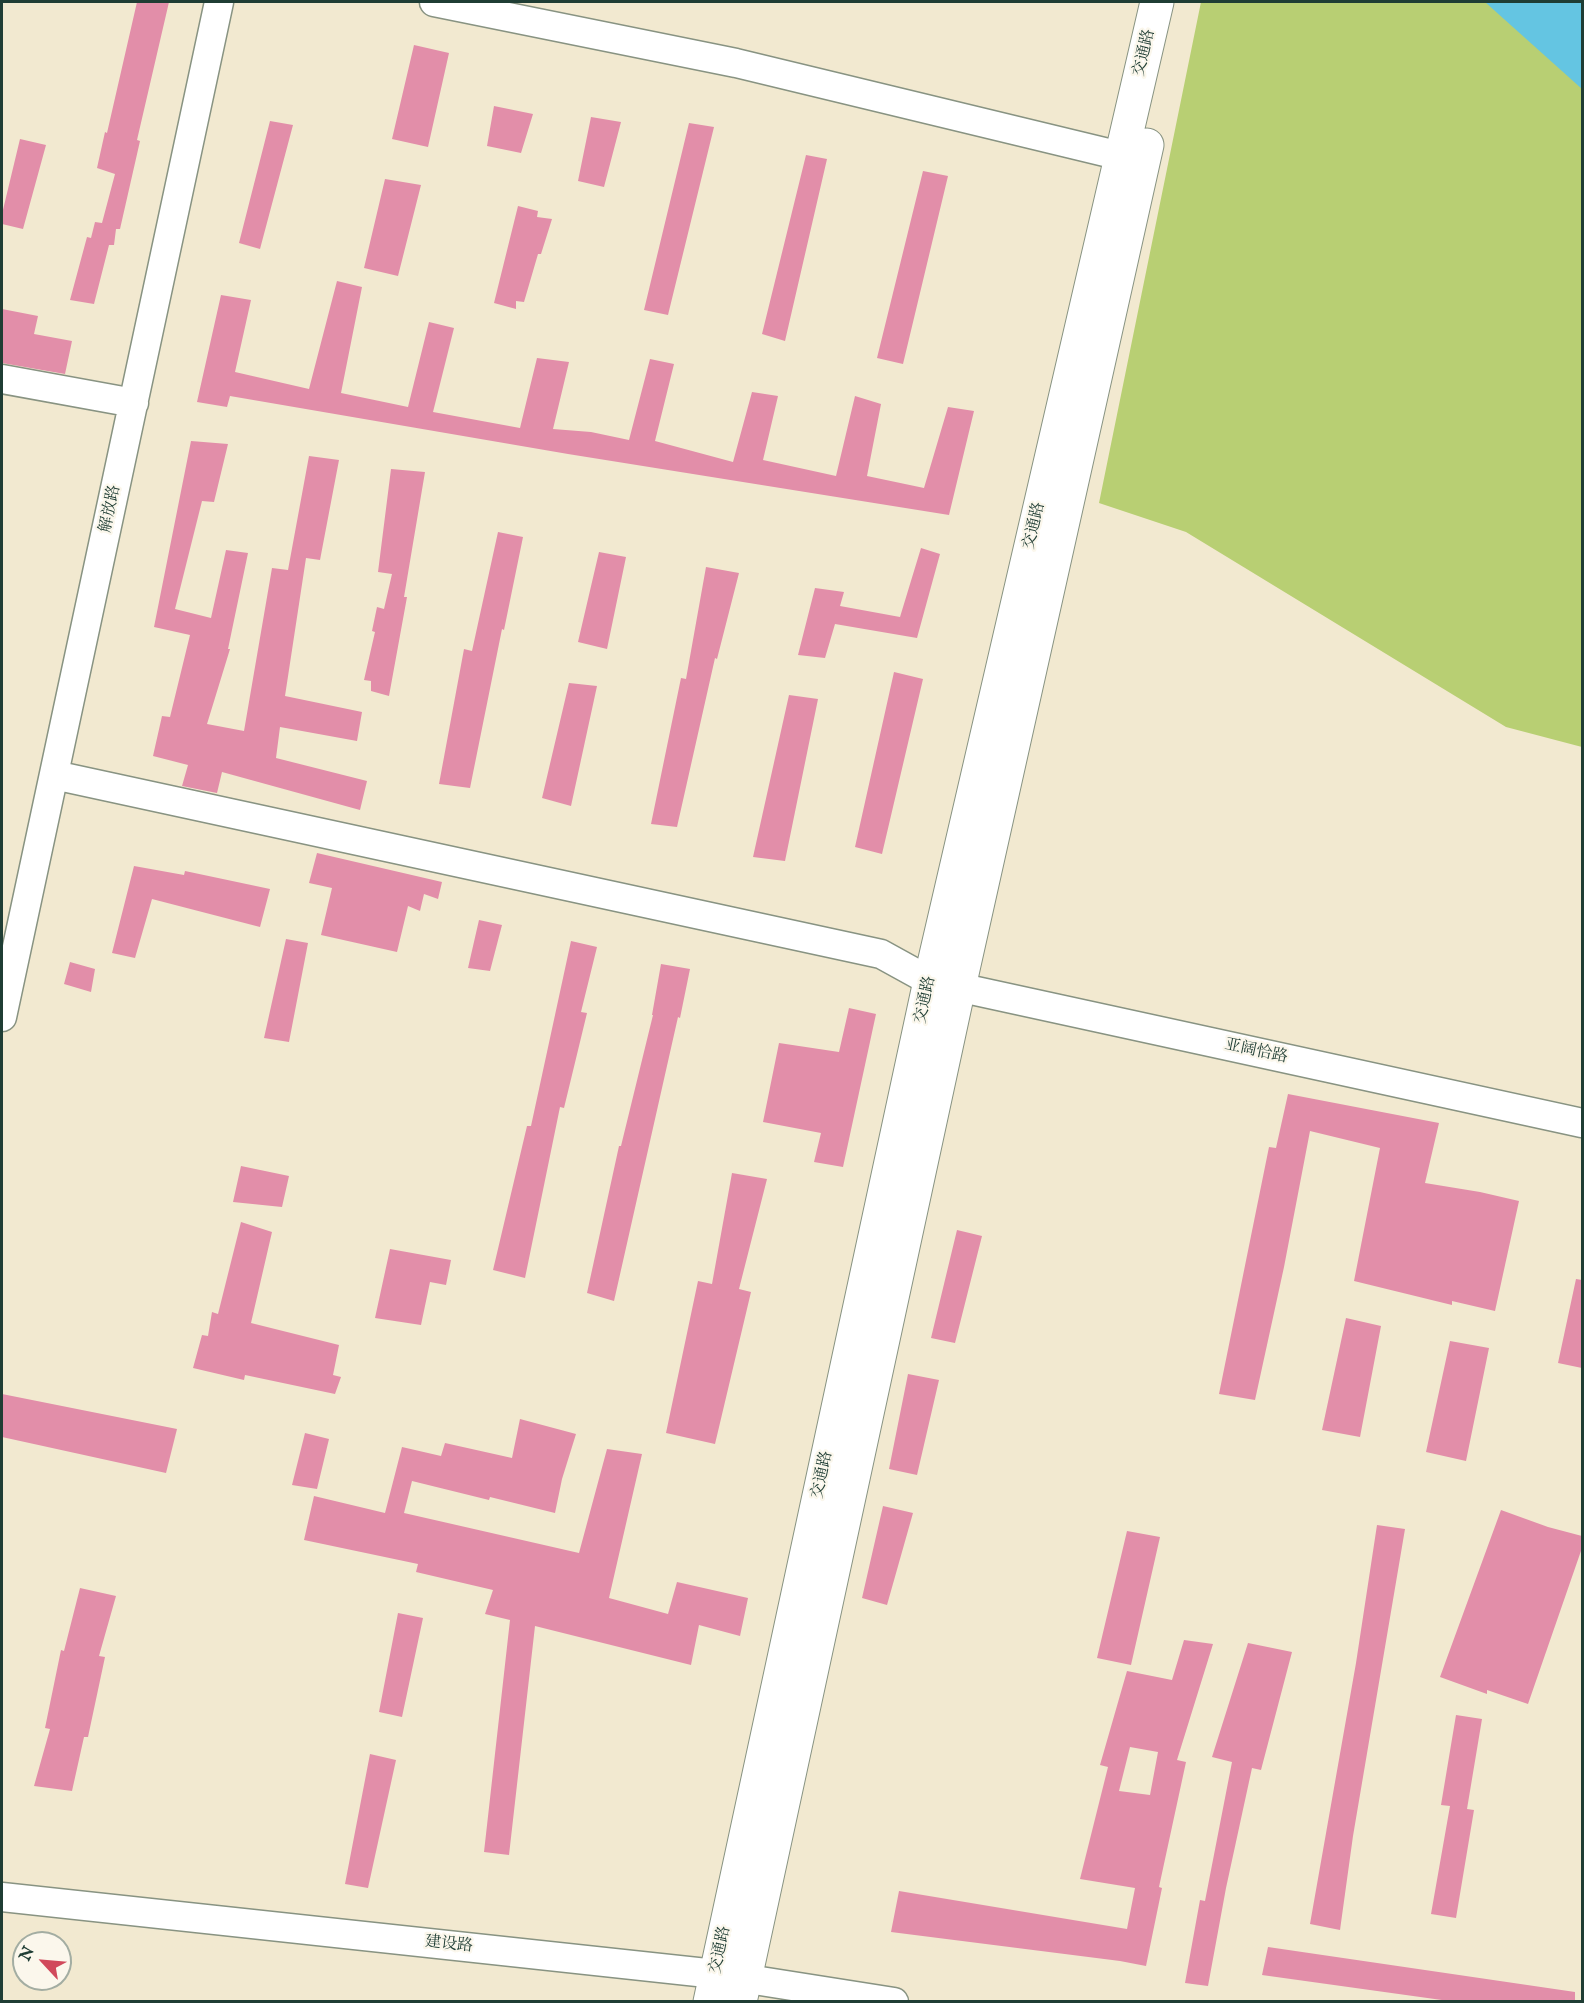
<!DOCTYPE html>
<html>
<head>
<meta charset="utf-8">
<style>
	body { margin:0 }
	#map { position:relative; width:1584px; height:2003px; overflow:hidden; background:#f2e9d0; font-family:"IM FELL English",serif }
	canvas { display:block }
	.frame { position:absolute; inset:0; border:3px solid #1f3d34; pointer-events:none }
	.north { position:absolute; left:12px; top:1931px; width:60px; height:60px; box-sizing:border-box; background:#fbf7ec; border:2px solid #a3ada2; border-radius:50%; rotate:296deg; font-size:16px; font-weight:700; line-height:24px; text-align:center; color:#1f3d34 }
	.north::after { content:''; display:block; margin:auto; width:21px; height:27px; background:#d1495b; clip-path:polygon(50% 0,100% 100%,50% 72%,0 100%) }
</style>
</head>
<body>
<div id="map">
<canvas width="1584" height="2003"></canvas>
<div class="frame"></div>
<div class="north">N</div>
</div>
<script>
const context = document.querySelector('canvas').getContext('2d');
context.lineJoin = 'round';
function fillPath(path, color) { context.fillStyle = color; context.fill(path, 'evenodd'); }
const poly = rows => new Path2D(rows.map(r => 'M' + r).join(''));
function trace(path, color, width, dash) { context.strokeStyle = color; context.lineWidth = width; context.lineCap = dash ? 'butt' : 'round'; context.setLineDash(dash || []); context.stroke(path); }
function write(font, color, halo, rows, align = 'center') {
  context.font = font + ' "IM FELL English","Noto Serif SC",serif'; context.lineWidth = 4.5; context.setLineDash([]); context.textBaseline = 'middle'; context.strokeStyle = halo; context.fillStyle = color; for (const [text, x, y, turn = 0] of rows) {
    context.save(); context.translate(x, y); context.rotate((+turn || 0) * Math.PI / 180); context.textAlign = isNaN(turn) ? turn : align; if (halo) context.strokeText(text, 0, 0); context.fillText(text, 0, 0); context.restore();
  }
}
fillPath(poly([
	[1201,2,1582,2,1582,747,1506,727,1186,532,1099,503]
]), '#b8cf73');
fillPath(poly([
	[1485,2,1582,2,1582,89]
]), '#64c5e2');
fillPath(poly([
	[137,2,169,2,137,140,140,141,120,229,116,229,114,245,109,245,94,304,70,300,87,237,91,238,95,222,102,223,115,174,97,168,105,132,107,133],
	[414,45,449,53,428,147,392,139],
	[494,106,533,114,521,153,487,146],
	[591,117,621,122,604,187,578,181],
	[270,121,293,125,260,249,239,243],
	[689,123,714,127,668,315,644,310],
	[20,139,46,145,23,229,2,224,2,214],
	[806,155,827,159,785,341,762,334],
	[923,171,948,176,903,364,877,358],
	[385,179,421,185,398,276,364,268],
	[518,206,538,211,537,217,552,219,541,254,538,254,524,302,516,301,516,309,494,303],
	[337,281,362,287,341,393,408,407,429,322,454,328,433,412,520,428,537,358,569,362,553,429,591,432,629,440,650,359,674,364,655,441,733,462,752,392,778,396,763,460,836,476,855,396,881,404,867,476,924,488,948,407,974,411,949,515,568,454,230,396,227,407,197,402,221,295,251,300,235,372,309,389],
	[2,309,38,316,34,334,72,341,65,374,2,363],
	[191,441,228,444,214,502,202,501,175,609,211,618,226,550,248,553,228,649,230,649,207,724,244,731,272,568,288,570,309,456,339,460,320,560,306,558,285,696,362,712,357,741,280,727,276,758,367,781,360,810,222,772,217,793,182,786,188,765,153,756,162,716,170,717,190,635,154,627],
	[391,469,425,472,404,597,407,597,389,696,371,691,371,681,364,680,375,632,372,631,377,607,384,609,392,574,378,572],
	[498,532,523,537,504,630,502,629,470,788,439,784,464,649,472,651],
	[921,548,940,554,917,638,835,624,825,658,798,655,815,588,844,592,840,606,900,617],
	[599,552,626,557,607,649,578,642],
	[706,567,739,573,717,659,715,658,677,827,651,824,681,678,686,679],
	[894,672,923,679,882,854,855,847],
	[569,683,597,686,571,806,542,798],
	[789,695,818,699,785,861,753,857],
	[317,853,442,882,438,899,424,894,420,911,408,906,397,952,321,935,332,888,309,883],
	[134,866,184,875,185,871,270,889,260,927,152,899,135,958,112,953],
	[479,920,502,925,490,971,468,968],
	[286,939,308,943,289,1042,264,1038],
	[571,941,597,947,581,1012,587,1013,564,1108,560,1107,525,1278,493,1270,527,1126,531,1126],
	[70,962,95,969,91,992,64,984],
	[661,964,690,969,680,1018,678,1017,614,1301,587,1293,619,1146,621,1146,653,1015,652,1015],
	[849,1008,876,1014,843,1167,814,1162,821,1133,763,1122,779,1043,839,1052],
	[1288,1094,1439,1123,1425,1183,1480,1192,1519,1201,1495,1311,1452,1301,1452,1305,1354,1281,1380,1148,1310,1131,1284,1267,1255,1400,1219,1394,1269,1147,1276,1148],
	[241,1166,289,1176,282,1207,233,1202],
	[732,1173,767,1179,739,1289,751,1292,715,1444,666,1433,698,1281,712,1284],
	[241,1222,272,1232,251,1323,339,1345,333,1375,341,1377,335,1394,245,1375,244,1380,193,1368,202,1335,208,1336,212,1312,218,1314],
	[957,1230,982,1236,955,1343,931,1338],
	[390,1249,451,1260,446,1285,430,1282,421,1325,375,1318],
	[1576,1279,1582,1280,1582,1368,1558,1363],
	[1346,1318,1381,1326,1360,1437,1322,1430],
	[1450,1341,1489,1348,1466,1461,1426,1452],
	[908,1374,939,1380,917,1475,889,1469],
	[2,1394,177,1429,166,1473,2,1437],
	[520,1419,576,1434,562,1479,555,1513,490,1497,489,1500,412,1481,404,1513,579,1553,607,1449,642,1454,609,1598,668,1614,677,1582,748,1598,740,1636,699,1625,691,1665,535,1626,509,1855,484,1852,510,1620,485,1614,493,1590,416,1572,418,1564,304,1540,314,1496,385,1513,402,1447,441,1456,445,1443,512,1458],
	[305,1433,329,1439,317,1489,292,1485],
	[883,1506,913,1513,887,1605,862,1598],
	[1501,1510,1548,1527,1582,1536,1582,1548,1528,1704,1487,1690,1487,1694,1440,1677],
	[1377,1525,1405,1529,1353,1836,1340,1930,1310,1924,1356,1663],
	[1127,1531,1160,1537,1131,1665,1097,1658],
	[80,1588,116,1596,99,1656,105,1657,88,1737,84,1737,72,1791,34,1786,50,1729,45,1728,61,1650,64,1651],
	[398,1613,423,1618,402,1717,379,1712],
	[1184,1640,1213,1644,1177,1760,1186,1762,1159,1887,1162,1888,1146,1966,1120,1961,891,1932,899,1891,1127,1929,1135,1888,1080,1879,1108,1767,1100,1765,1127,1671,1172,1680],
	[1130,1747,1158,1752,1150,1795,1119,1791],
	[1248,1643,1292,1652,1261,1770,1252,1768,1226,1888,1208,1986,1185,1983,1200,1900,1205,1901,1232,1762,1212,1757],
	[1456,1715,1482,1719,1467,1809,1474,1810,1456,1918,1431,1914,1450,1806,1441,1805],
	[370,1754,396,1760,368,1888,345,1884],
	[1268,1947,1575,1992,1575,2001,1449,2001,1262,1975]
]), '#e28ea9');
const minor = poly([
	[434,2,736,63,1121,156],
	[2,379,134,403],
	[54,775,881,954,930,981,1582,1123],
	[2,1017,219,2],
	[2,1897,716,1974,894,2002]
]);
const major = poly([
	[710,2002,930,981,1157,2],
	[740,2002,959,987,1147,145]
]);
trace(minor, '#889382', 31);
trace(major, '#889382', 35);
trace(minor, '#fff', 28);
trace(major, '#fff', 33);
write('16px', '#1f3d34', '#fbf7ec', [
	["交通路",1145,53,-77],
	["解放路",111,509,-78],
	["交通路",1035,526,-77],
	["交通路",926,1000,-78],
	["亚阔恰路",1256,1052,12],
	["交通路",823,1475,-78],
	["建设路",449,1945,6],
	["交通路",721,1950,-78]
]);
</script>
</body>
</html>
